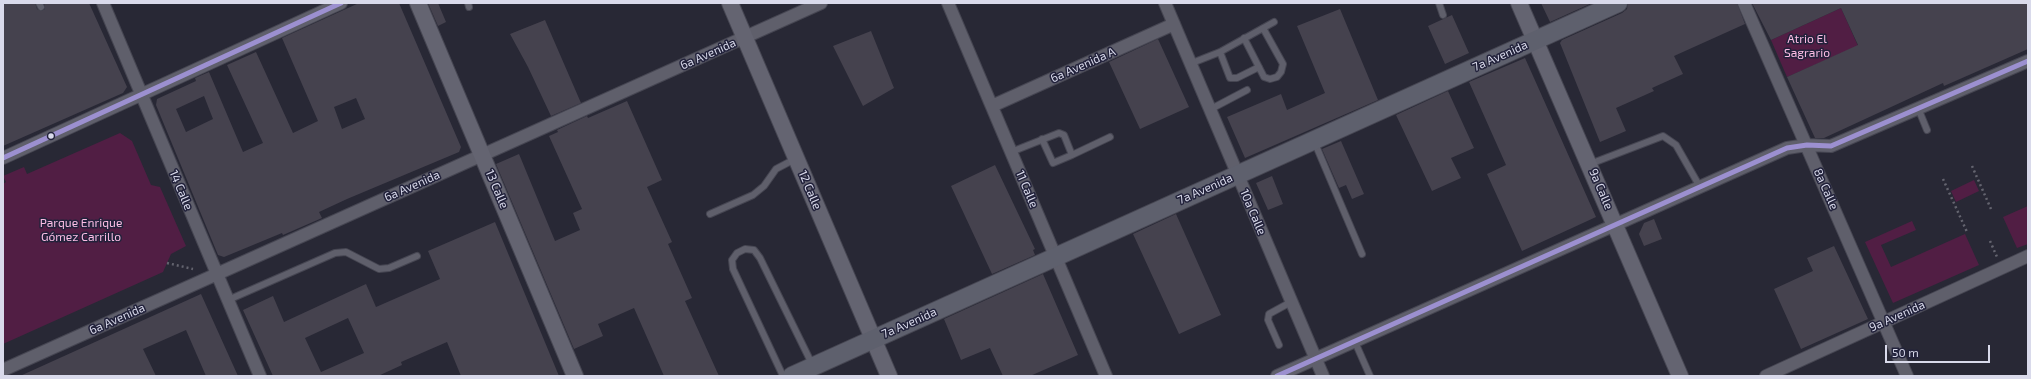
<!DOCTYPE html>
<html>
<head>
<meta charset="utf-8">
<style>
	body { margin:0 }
	#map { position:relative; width:2031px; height:379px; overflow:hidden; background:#282835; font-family:"Exo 2",sans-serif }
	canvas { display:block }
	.frame { position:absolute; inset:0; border:4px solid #d9daeb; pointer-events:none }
	.scale { position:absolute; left:1885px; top:345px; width:105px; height:18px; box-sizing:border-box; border:2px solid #d9daeb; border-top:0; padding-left:5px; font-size:12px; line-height:14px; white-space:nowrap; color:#d9daeb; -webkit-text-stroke:3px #22223b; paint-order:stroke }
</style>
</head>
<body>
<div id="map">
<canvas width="2031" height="379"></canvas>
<div class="frame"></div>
<div class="scale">50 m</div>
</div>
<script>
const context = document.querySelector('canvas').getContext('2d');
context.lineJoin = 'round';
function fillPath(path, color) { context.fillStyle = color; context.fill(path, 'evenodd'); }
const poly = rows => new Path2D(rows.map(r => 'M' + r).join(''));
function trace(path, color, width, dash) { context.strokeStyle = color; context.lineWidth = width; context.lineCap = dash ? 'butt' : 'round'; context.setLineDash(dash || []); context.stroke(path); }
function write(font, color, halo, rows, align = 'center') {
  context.font = font + ' "Exo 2",sans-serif'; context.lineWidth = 3; context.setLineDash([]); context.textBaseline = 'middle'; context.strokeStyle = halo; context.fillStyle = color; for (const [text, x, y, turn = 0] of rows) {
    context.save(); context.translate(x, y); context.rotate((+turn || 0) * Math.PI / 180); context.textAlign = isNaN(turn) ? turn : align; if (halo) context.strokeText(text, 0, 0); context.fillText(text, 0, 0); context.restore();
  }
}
fillPath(poly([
	[1841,8,1858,46,1787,77,1771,40],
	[120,133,132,141,151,185,160,187,186,246,171,254,163,272,3,344,3,184,6,182,3,176,24,167,27,174],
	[1974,180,1979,191,1956,202,1951,191],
	[2028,206,2028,244,2017,248,2003,217],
	[1912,221,1916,230,1881,245,1891,267,1965,234,1979,265,1893,303,1865,242]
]), '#511e44');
fillPath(poly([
	[3,3,35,3,37,9,41,11,45,9,44,3,89,3,127,87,123,93,3,146],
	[359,3,399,3,461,147,459,152,347,199,319,212,322,218,283,235,282,233,224,257,218,255,156,105,157,99,196,81,195,78,209,72,243,152,263,143,227,65,256,52,293,133,318,121,282,38],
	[204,96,213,119,186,132,176,109],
	[356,98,365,119,342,129,334,107],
	[428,3,438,3,446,22,438,26],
	[1541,3,1592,3,1550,22],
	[1628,3,1737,3,1745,24,1674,56,1683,74,1652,88,1654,91,1616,108,1626,131,1600,142,1560,43,1562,40,1622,13,1627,9],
	[1752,3,2028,3,2028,49,1944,86,1943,83,1824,138,1815,138,1787,77,1858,45,1841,8,1771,40],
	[1340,9,1378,100,1245,158,1227,117,1281,94,1287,110,1325,93,1297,26],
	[1452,15,1469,53,1445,64,1428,26],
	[545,20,581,103,551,116,528,67,510,34],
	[871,31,894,88,863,106,833,46],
	[1158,39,1189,107,1140,129,1109,62],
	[1525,58,1596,217,1522,251,1487,174,1506,165,1469,82],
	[1448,91,1474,148,1451,158,1461,178,1432,191,1396,115],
	[627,101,662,180,647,187,672,242,668,244,692,298,685,301,719,376,664,376,634,308,598,324,603,336,574,349,496,164,519,154,555,241,580,230,573,213,582,209,549,136,558,132,557,130,587,116,588,118],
	[1341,141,1364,194,1352,199,1346,185,1339,188,1322,149],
	[995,165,1035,249,1033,250,1035,255,992,274,951,186],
	[1272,176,1283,204,1268,210,1256,183],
	[1176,214,1221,315,1179,334,1133,234],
	[1654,219,1662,239,1644,246,1639,234,1644,223],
	[495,222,559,376,461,376,447,342,401,362,402,365,378,376,273,376,243,310,273,296,284,322,366,284,376,307,440,279,428,251],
	[348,318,364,353,321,372,305,338],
	[1834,246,1868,319,1801,349,1774,289,1813,271,1807,258],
	[1043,274,1078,355,1030,376,1003,376,990,348,961,360,944,319],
	[201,294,238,376,206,376,186,330,143,349,156,376,20,376]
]), '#45424e');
const lane = poly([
	[39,3,41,7],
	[468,3,469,7],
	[1439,3,1443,15],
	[1244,38,1264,77,1270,79,1277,77,1281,72,1283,64,1263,28],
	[1220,52,1230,78,1237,78,1259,67],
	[1192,63,1220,52,1274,22],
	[1918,108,1927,130],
	[1209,110,1247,90],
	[1042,139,1053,163,1072,155],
	[1314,141,1362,254],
	[1011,152,1059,133,1064,135,1072,155,1110,137],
	[1590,164,1663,136,1676,145,1700,187],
	[710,214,753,195,764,186,776,169,795,159],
	[228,300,335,253,346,252,379,269,389,268,417,256],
	[1355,342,1370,376],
	[1279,345,1268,320,1269,314,1291,302],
	[783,376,733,269,732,260,737,253,745,249,754,250,760,258,813,366]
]);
const street = poly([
	[103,3,260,376],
	[948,3,1106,376],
	[1165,3,1323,376],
	[1744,3,1907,376],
	[992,106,1174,24],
	[3,158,341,3],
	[3,370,821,3],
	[1277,376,1787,148,1807,145,1831,146,2028,61],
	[1766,376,2028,256]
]);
const secondary = poly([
	[418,3,575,376],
	[730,3,889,376],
	[1519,3,1680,376]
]);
const primary = poly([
	[792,376,1618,3]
]);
trace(lane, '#464652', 8);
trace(street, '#464652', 14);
trace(secondary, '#464652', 18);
trace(primary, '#464652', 20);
trace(poly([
	[1972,166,1991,209],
	[1943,179,1967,232],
	[1990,241,1997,257],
	[167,263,193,269]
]), '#64646f', 2.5, [2, 3]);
trace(lane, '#5f5f6b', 6);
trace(street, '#5f5f6b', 12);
trace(secondary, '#646471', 16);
trace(primary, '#5e606d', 18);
trace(poly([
	[3,158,341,3],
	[1277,376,1787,148,1807,145,1831,146,2028,61]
]), '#9c90d0', 5);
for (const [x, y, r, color] of [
	[51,136,3.5,"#d9daeb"]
]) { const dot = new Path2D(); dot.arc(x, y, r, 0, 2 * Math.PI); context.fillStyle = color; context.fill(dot); trace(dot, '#22223b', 1.5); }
write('12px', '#fbbce4', '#22223b', [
	["Atrio El",1807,39],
	["Sagrario",1807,53],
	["Parque Enrique",81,223],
	["Gómez Carrillo",81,237]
]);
write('12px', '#d9daeb', '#22223b', [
	["6a Avenida",708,54,-24],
	["7a Avenida",1500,56,-24],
	["6a Avenida A",1083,65,-24],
	["6a Avenida",412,186,-24],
	["13 Calle",497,189,67],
	["11 Calle",1027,189,67],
	["7a Avenida",1205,189,-24],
	["9a Calle",1601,189,67],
	["8a Calle",1826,189,66],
	["14 Calle",181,190,67],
	["12 Calle",810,190,67],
	["10a Calle",1253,212,67],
	["9a Avenida",1897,316,-24],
	["6a Avenida",117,319,-24],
	["7a Avenida",909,323,-24]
]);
</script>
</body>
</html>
